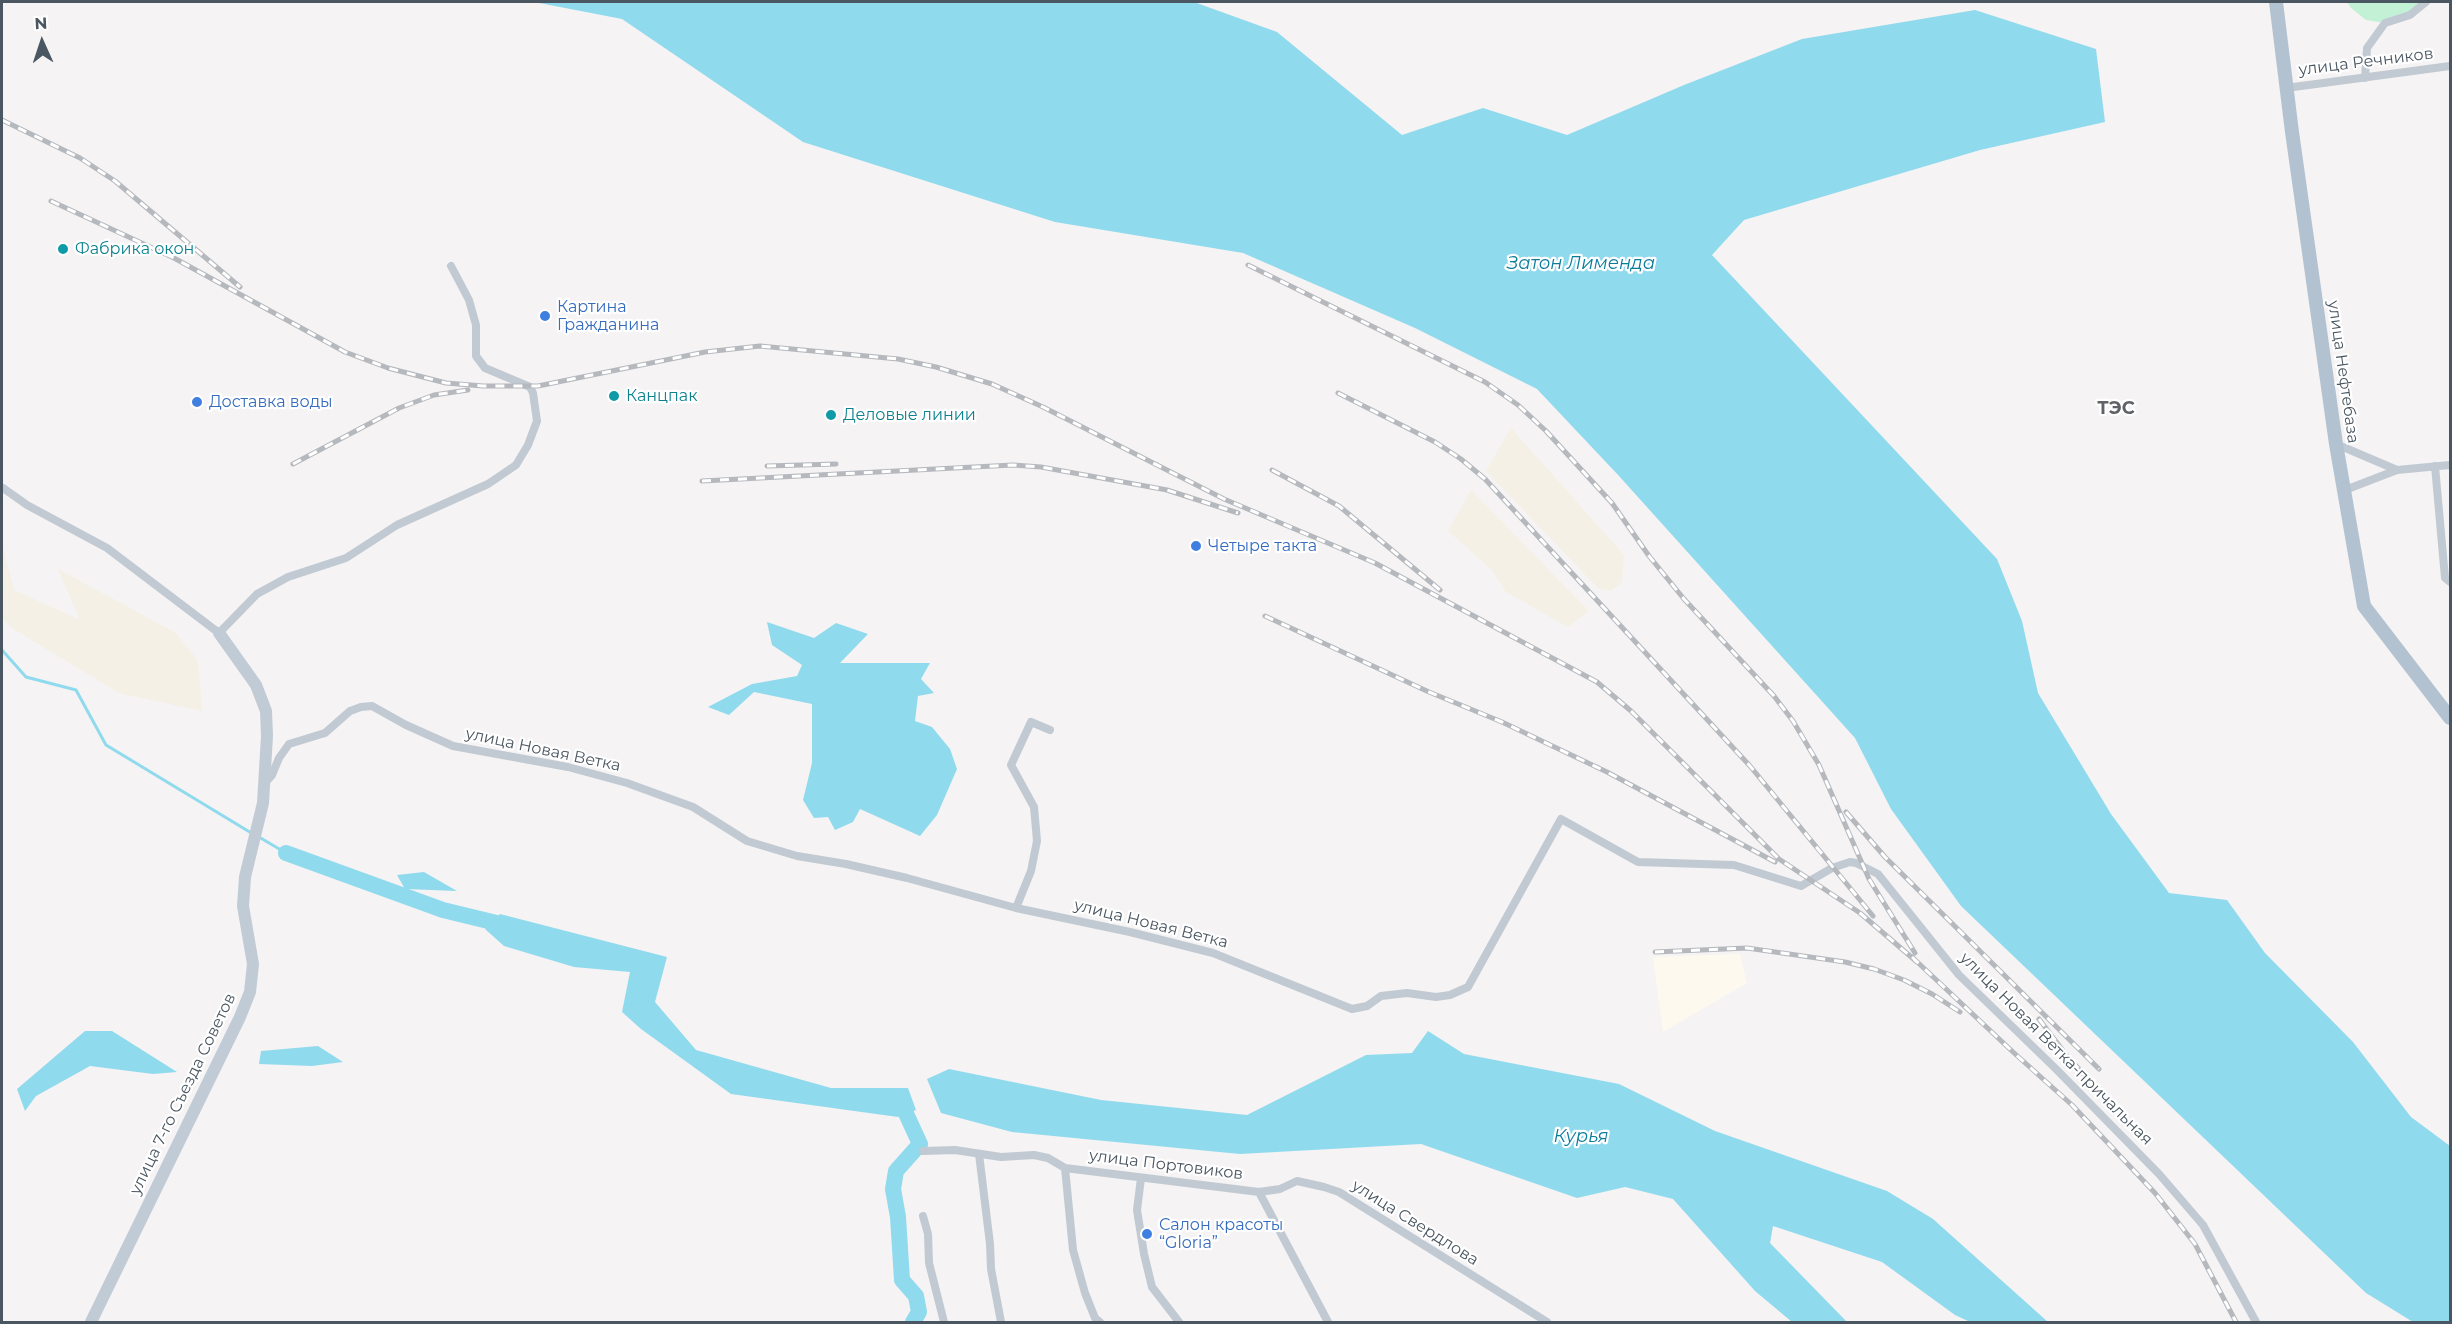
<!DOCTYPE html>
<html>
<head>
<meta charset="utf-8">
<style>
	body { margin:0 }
	#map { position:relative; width:2452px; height:1324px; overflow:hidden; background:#f5f3f3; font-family:Montserrat,sans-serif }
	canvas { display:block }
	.frame { position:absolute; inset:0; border:3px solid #4a5661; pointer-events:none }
	.north { position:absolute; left:12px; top:12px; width:60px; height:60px; -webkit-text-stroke:4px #fff; paint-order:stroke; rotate:357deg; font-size:16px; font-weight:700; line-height:24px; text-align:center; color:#4a5661 }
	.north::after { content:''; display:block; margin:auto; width:21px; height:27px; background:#4a5661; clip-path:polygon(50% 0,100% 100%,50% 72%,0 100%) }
</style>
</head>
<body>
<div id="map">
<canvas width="2452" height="1324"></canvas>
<div class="frame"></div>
<div class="north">N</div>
</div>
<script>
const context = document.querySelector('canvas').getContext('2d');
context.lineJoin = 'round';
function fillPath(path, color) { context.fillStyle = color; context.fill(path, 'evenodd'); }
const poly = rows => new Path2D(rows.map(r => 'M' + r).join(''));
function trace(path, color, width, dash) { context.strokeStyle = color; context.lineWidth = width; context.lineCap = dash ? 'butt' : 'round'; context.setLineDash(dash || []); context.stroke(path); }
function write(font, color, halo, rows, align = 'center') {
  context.font = font + ' Montserrat,sans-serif'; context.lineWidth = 4.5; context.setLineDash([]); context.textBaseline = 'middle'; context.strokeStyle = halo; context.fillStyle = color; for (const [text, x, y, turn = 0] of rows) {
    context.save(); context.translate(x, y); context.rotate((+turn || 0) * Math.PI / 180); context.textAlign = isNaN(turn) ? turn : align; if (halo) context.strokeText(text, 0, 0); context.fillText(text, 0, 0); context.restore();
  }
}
fillPath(poly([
	[1740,954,1747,983,1663,1032,1653,957]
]), '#fdf9ef');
fillPath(poly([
	[2347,2,2426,2,2410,15,2385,23,2366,20,2351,8]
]), '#c3f1d5');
fillPath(poly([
	[1511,428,1624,555,1622,582,1611,591,1599,589,1486,471],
	[1471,490,1589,611,1568,627,1506,592,1491,569,1448,531],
	[2,543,14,590,80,620,58,569,176,633,198,661,202,711,119,693,12,628,2,618]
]), '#f5f0e5');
fillPath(poly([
	[534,2,1194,2,1277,32,1402,135,1483,108,1567,135,1684,85,1802,39,1975,10,2096,49,2105,122,1980,150,1744,220,1712,255,1997,559,2022,621,2038,693,2111,814,2169,893,2227,900,2265,953,2353,1042,2411,1117,2450,1146,2450,1322,2413,1322,2366,1293,1961,906,1891,809,1855,738,1619,476,1537,389,1415,328,1243,253,1055,222,803,142,622,19],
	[767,622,814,638,836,623,868,634,840,663,930,663,921,679,934,693,918,696,915,721,932,727,950,749,957,769,937,815,920,836,860,809,853,822,835,830,828,817,814,818,803,800,812,763,812,704,754,692,729,715,708,707,752,684,797,676,802,665,772,645],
	[424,872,457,891,405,889,397,875],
	[500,914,667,957,655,1002,696,1050,831,1088,908,1088,916,1110,898,1117,731,1094,641,1029,622,1012,630,972,574,967,504,946,485,929],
	[85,1031,112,1031,177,1072,153,1074,90,1066,36,1096,25,1111,17,1089],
	[1428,1031,1464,1054,1619,1084,1715,1131,1887,1191,1933,1219,2048,1322,1970,1322,1955,1315,1882,1262,1773,1226,1770,1243,1847,1322,1792,1322,1755,1291,1673,1199,1625,1187,1577,1198,1421,1144,1240,1154,1012,1132,941,1113,927,1079,949,1069,1101,1100,1247,1115,1366,1055,1412,1053],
	[318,1046,343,1062,312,1066,259,1064,261,1051]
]), '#90daee');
trace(poly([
	[2,650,26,677,76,690,106,745,253,834],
	[259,837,286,853]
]), '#90daee', 3);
trace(poly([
	[286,853,443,910,513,927],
	[888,1105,903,1107,920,1144,896,1171,893,1189,898,1217,902,1280,916,1296,919,1312,913,1322]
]), '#90daee', 16);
trace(poly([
	[2365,78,2367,48,2385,23,2410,15,2426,2],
	[2286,88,2450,66],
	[2336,444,2397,470],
	[2435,466,2445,578,2450,582],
	[3,488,27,505,107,548,219,633,257,594,288,577,346,558,397,525,488,484,516,465,528,445,537,421,533,393,530,387,485,368,476,356,476,325,469,300,451,266],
	[2345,490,2397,470,2450,465],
	[264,784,272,775,279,758,289,744,325,733,350,711,361,707,372,706,406,725,453,746,568,767,627,783,693,807,747,841,797,856,846,864,907,878,1016,908,1031,871,1037,841,1034,807,1011,765,1031,722,1050,730],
	[1016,908,1130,932,1213,953,1352,1009,1367,1006,1381,996,1407,993,1436,997,1450,995,1468,987,1561,819,1638,862,1734,865,1801,886,1832,868,1850,862,1856,863,1878,874,1959,975,2056,1069,2159,1174,2203,1225,2256,1322],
	[923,1151,955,1150,1001,1157,1034,1155,1048,1158,1065,1168,1259,1192,1280,1189,1297,1181,1324,1187,1339,1192,1547,1322],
	[979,1154,990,1244,991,1269,1001,1322],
	[1065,1168,1073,1250,1085,1293,1095,1318,1100,1322],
	[1141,1178,1137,1210,1144,1254,1152,1287,1179,1322],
	[1259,1192,1328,1322],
	[923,1216,928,1234,929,1263,944,1322]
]), '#c1cad2', 8);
trace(poly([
	[91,1322,240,1017,250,992,253,964,243,906,245,877,263,803,267,736,266,711,256,685,219,633]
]), '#c1cbd6', 12);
trace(poly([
	[2276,2,2292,132,2336,444,2364,606,2450,718]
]), '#b3c2d1', 14);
const rail = poly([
	[2,120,80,158,115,181,240,287],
	[51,201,174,258,345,352,388,368,446,383,483,386,538,386,705,352,760,346,898,359,936,367,992,384,1043,407,1224,499,1375,563,1597,682,1631,711,1779,859,1860,913,1917,962],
	[1248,265,1485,382,1518,405,1546,431,1612,503,1649,556,1684,599,1774,696,1793,721,1819,765,1869,879,1915,953],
	[1338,393,1435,442,1461,459,1485,479,1750,766,1873,916],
	[293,464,399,408,434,395,468,390],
	[767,466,836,464],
	[1272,470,1339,506,1440,590],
	[702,481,1013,465,1041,467,1167,490,1238,513],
	[1265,616,1429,692,1502,722,1607,772,1775,862],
	[1846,812,1885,857,2099,1069],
	[1655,952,1747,948,1845,962,1874,969,1904,980,1932,994,1960,1012],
	[1912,957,2013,1052,2072,1105,2155,1193,2195,1244,2236,1322],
	[2039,1019,2067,1056,2089,1080]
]);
trace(rail, '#b5b8bd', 5);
trace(rail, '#fff', 3, [9]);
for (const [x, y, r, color] of [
	[63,249,6,"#0f9aa8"],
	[545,316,6,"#3f7fe0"],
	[614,396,6,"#0f9aa8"],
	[197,402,6,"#3f7fe0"],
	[831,415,6,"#0f9aa8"],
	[1196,546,6,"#3f7fe0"],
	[1147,1234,6,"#3f7fe0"]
]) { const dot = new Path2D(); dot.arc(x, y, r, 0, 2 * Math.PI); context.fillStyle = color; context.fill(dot); trace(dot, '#fff', 2); }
write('16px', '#4a5661', '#fff', [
	["улица Речников",2366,62,-7],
	["улица Нефтебаза",2343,372,82],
	["улица Новая Ветка",543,750,12],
	["улица Новая Ветка",1151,924,14],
	["улица Новая Ветка-причальная",2056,1049,45],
	["улица 7-го Съезда Советов",183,1094,-64],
	["улица Портовиков",1166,1165,7],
	["улица Свердлова",1415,1223,32]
]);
write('16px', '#0d838f', '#fff', [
	["Фабрика окон",75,249],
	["Канцпак",626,396],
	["Деловые линии",843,415]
], 'left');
write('16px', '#366cbe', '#fff', [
	["Картина",557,307],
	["Гражданина",557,325],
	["Доставка воды",209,402],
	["Четыре такта",1208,546],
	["Салон красоты",1159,1225],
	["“Gloria”",1159,1243]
], 'left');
write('italic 18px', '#0c7c9b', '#fff', [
	["Затон Лименда",1581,264],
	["Курья",1581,1137]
]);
write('bold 18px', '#5f6368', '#fff', [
	["ТЭС",2116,409]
]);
</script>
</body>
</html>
